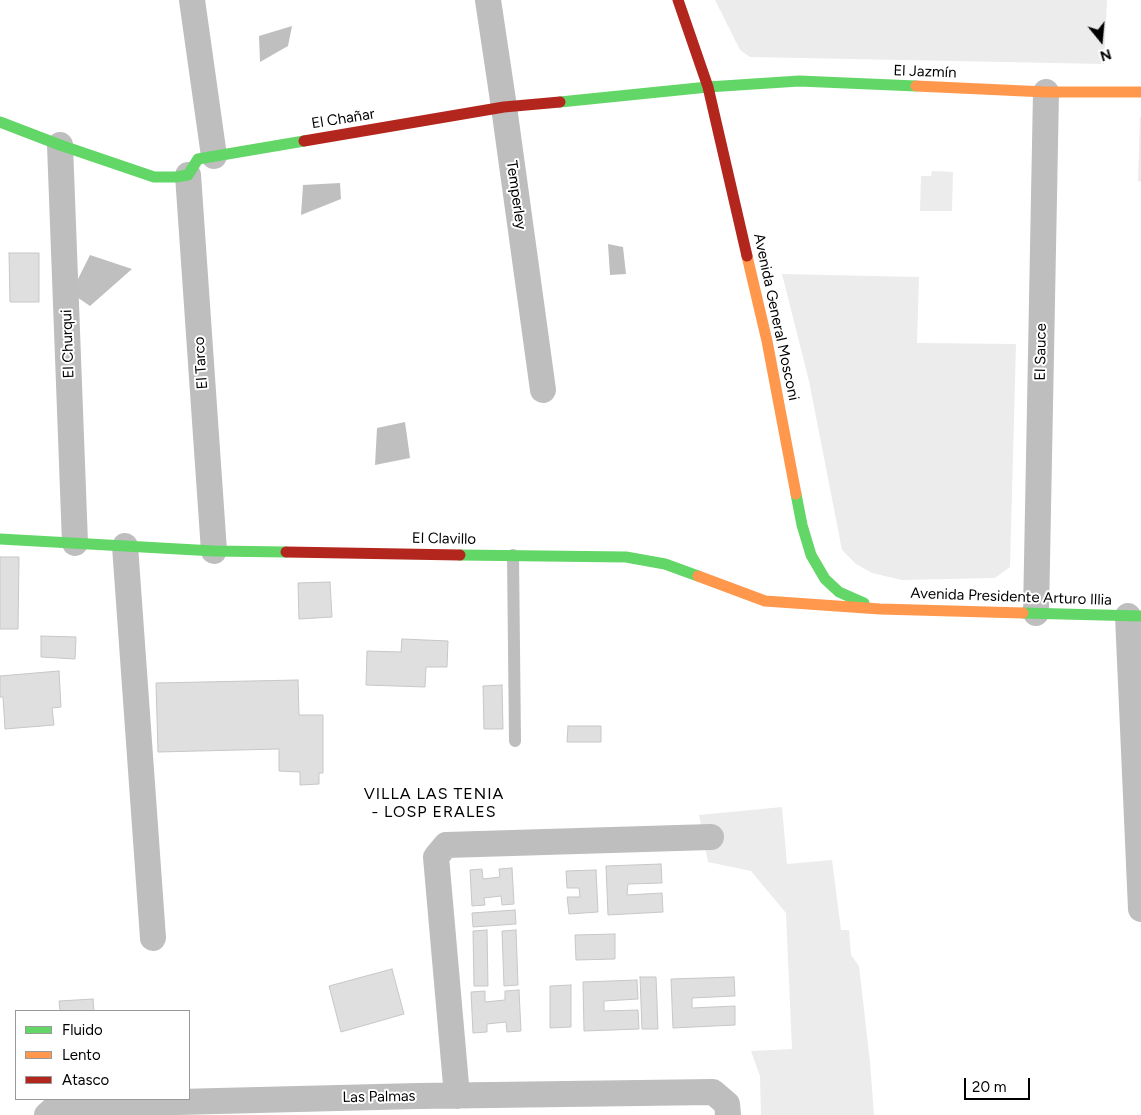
<!DOCTYPE html>
<html>
<head>
<meta charset="utf-8">
<style>
	body { margin:0 }
	#map { position:relative; width:1141px; height:1115px; overflow:hidden; background:#fff; font-family:Figtree,sans-serif }
	canvas { display:block }
	.legend { position:absolute; left:15px; top:1010px; width:175px; height:90px; box-sizing:border-box; background:#fff; border:1px solid #999; margin:0; padding:6px 9px; list-style:none; font-size:15px; color:#000 }
	.legend li { display:flex; align-items:center; gap:10px; height:25px }
	.legend b { width:25px; border:1px solid #999 }
	.north { position:absolute; left:1076px; top:15px; width:50px; height:50px; -webkit-text-stroke:4px #fff; paint-order:stroke; rotate:163deg; font-size:14px; font-weight:700; line-height:20px; text-align:center; color:#000 }
	.north::after { content:''; display:block; margin:auto; width:18px; height:22px; background:#000; clip-path:polygon(50% 0,100% 100%,50% 72%,0 100%) }
	.scale { position:absolute; left:964px; top:1078px; width:66px; height:22px; box-sizing:border-box; border:2px solid #000; border-top:0; padding-left:6px; font-size:15px; line-height:18px; white-space:nowrap; color:#000; -webkit-text-stroke:4px #fff; paint-order:stroke }
</style>
</head>
<body>
<div id="map">
<canvas width="1141" height="1115"></canvas>
<ul class="legend">
<li><b style="height:6px;background:#63d668"></b>Fluido</li>
<li><b style="height:6px;background:#ff974d"></b>Lento</li>
<li><b style="height:6px;background:#b3261e"></b>Atasco</li>
</ul>
<div class="north">N</div>
<div class="scale">20 m</div>
</div>
<script>
const context = document.querySelector('canvas').getContext('2d');
context.lineJoin = 'round';
function fillPath(path, color) { context.fillStyle = color; context.fill(path, 'evenodd'); }
const poly = rows => new Path2D(rows.map(r => 'M' + r).join(''));
function trace(path, color, width, dash) { context.strokeStyle = color; context.lineWidth = width; context.lineCap = dash ? 'butt' : 'round'; context.setLineDash(dash || []); context.stroke(path); }
function write(font, color, halo, rows, align = 'center') {
  context.font = font + ' Figtree,sans-serif'; context.lineWidth = 4; context.setLineDash([]); context.textBaseline = 'middle'; context.strokeStyle = halo; context.fillStyle = color; for (const [text, x, y, turn = 0] of rows) {
    context.save(); context.translate(x, y); context.rotate((+turn || 0) * Math.PI / 180); context.textAlign = isNaN(turn) ? turn : align; if (halo) context.strokeText(text, 0, 0); context.fillText(text, 0, 0); context.restore();
  }
}
fillPath(poly([
	[715,0,1107,0,1104,64,750,57,740,50],
	[1140,117,1141,117,1141,182,1138,181],
	[932,171,953,172,952,211,920,211,921,176,931,176],
	[782,274,919,277,917,343,1016,344,1010,567,995,578,902,580,872,573,856,564,842,550,809,381],
	[782,807,787,864,832,860,841,930,849,930,851,955,859,966,870,1062,874,1115,761,1115,760,1076,751,1051,792,1049,786,913,751,871,708,862,699,815]
]), '#ececec');
fillPath(poly([
	[292,26,288,46,260,62,259,36],
	[340,183,341,199,301,215,303,185],
	[608,244,623,247,626,274,610,275],
	[90,255,132,269,90,306,71,293],
	[405,422,410,458,375,465,377,428]
]), '#bfbfbf');
const building = poly([
	[9,253,39,253,39,302,10,302,9,253],
	[0,557,19,557,18,629,0,629,0,557],
	[330,582,332,617,299,619,298,583,330,582],
	[41,636,76,637,75,659,41,657,41,636],
	[402,639,448,641,447,667,426,667,425,687,366,685,367,651,401,652,402,639],
	[59,671,61,707,52,708,54,725,5,729,3,697,0,697,0,676,59,671],
	[298,680,299,715,323,715,323,773,319,773,319,784,300,785,300,772,279,771,279,749,158,752,156,683,298,680],
	[502,685,503,729,484,729,483,686,502,685],
	[568,726,601,726,601,742,567,742,568,726],
	[661,864,662,883,628,884,627,895,662,893,663,912,608,915,606,866,661,864],
	[512,868,514,904,502,905,501,896,484,898,485,905,472,906,470,870,482,869,483,879,500,877,499,869,512,868],
	[596,870,598,912,569,914,567,897,580,897,579,888,567,888,566,871,596,870],
	[515,910,516,924,473,927,472,913,515,910],
	[487,930,488,986,474,986,473,931,487,930],
	[516,930,518,985,504,986,502,931,516,930],
	[615,934,615,959,576,960,575,935,615,934],
	[392,969,404,1014,341,1032,329,986,392,969],
	[640,977,656,977,658,1029,642,1029,640,977],
	[734,977,735,996,692,998,692,1008,735,1006,735,1025,673,1028,671,979,734,977],
	[637,980,638,999,604,1001,604,1011,638,1010,639,1029,584,1031,583,982,637,980],
	[571,985,571,1027,550,1028,550,986,571,985],
	[519,990,521,1031,507,1032,506,1022,487,1024,487,1032,473,1033,471,992,485,991,485,1002,505,1000,505,991,519,990],
	[93,999,94,1011,60,1011,59,1001,93,999]
]);
fillPath(building, '#dfdfdf');
trace(building, '#c7c7c7', 1);
trace(poly([
	[513,555,515,741]
]), '#bebebe', 12);
trace(poly([
	[192,0,214,156],
	[488,0,504,107,543,390],
	[60,145,75,543],
	[188,175,214,551],
	[125,546,153,938],
	[1036,613,1046,92],
	[1128,616,1141,909],
	[457,1096,436,857,446,845,711,837],
	[47,1115,58,1105,418,1096,713,1092,727,1104,728,1115]
]), '#bebebe', 26);
trace(poly([
	[560,102,708,87,799,81,916,86],
	[0,122,60,145,154,177,176,177,188,175,198,159,304,141],
	[796,494,802,525,811,555,825,579,839,592,864,603],
	[0,539,214,551,286,552],
	[460,555,626,557,665,564,698,576],
	[1023,613,1141,616]
]), '#63d668', 11);
trace(poly([
	[916,86,1046,92,1141,92],
	[747,256,767,341,796,494],
	[698,576,765,601,880,609,1023,613]
]), '#ff974d', 11);
trace(poly([
	[678,0,708,87,747,256],
	[304,141,504,107,560,102],
	[286,552,460,555]
]), '#b3261e', 11);
write('15px', '#000', '#fff', [
	["El Jazmín",925,72,2],
	["El Chañar",343,119,-9],
	["Temperley",516,195,82],
	["Avenida General Mosconi",776,317,78],
	["El Churqui",68,344,-92],
	["El Sauce",1041,352,-89],
	["El Tarco",201,363,-94],
	["El Clavillo",444,539,1],
	["Avenida Presidente Arturo Illia",1011,597,2],
	["Las Palmas",379,1097,-1]
]);
context.letterSpacing = '1px';
write('16px', '#000', '#fff', [
	["VILLA LAS TENIA",434,794],
	["- LOSP ERALES",434,812]
]);
context.letterSpacing = '0px';
</script>
</body>
</html>
